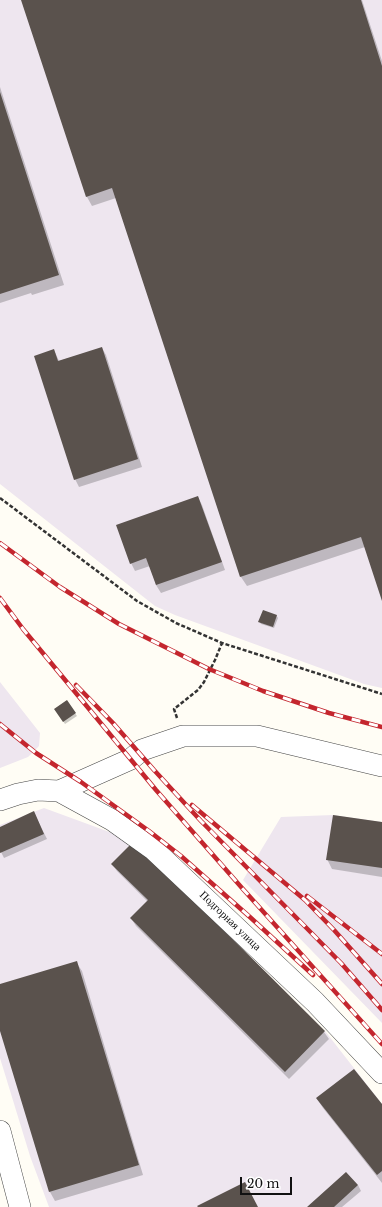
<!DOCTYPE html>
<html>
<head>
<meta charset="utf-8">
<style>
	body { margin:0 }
	#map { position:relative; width:382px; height:1207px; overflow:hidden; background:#fffdf5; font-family:"Libre Baskerville",serif }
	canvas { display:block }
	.scale { position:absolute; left:240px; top:1177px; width:52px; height:18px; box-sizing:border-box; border:2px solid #111; border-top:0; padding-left:5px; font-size:12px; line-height:14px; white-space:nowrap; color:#111; -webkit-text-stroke:3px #fff; paint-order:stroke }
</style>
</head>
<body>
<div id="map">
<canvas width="382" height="1207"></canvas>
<div class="scale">20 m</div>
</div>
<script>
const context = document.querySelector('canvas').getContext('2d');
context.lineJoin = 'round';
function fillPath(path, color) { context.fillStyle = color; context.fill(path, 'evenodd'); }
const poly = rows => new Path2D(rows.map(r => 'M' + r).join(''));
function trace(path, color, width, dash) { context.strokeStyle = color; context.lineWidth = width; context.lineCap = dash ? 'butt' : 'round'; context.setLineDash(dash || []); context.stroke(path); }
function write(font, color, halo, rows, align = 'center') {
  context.font = font + ' "Libre Baskerville",serif'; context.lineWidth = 4; context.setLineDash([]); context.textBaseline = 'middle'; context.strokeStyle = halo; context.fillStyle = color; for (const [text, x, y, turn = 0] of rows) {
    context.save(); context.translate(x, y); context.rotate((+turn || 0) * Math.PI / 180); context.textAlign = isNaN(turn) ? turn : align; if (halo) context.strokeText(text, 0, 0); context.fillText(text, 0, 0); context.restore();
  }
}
fillPath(poly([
	[0,0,382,0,382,688,364,684,175,615,155,606,0,484],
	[0,682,40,733,39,746,28,757,0,768],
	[44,808,134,841,325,1031,382,1104,382,1207,49,1207,30,1156,0,1058,0,825],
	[333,815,382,822,382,1023,243,880,281,817]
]), '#eee6ef');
fillPath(poly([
	[22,0,362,0,382,61,382,599,365,547,247,586,241,577,116,198,92,206,87,197],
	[0,87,64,285,32,295,31,293,0,303],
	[102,348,106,355,142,467,79,487,75,479,54,350,59,361],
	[198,497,202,505,225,570,161,593,156,585,150,566,135,571,131,563],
	[276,615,278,618,274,628,261,624,259,621],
	[66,701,77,716,65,724,55,709],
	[34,813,47,839,4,858,0,850,0,828],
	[382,824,382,877,332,869,327,859],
	[112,864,324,1032,329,1039,289,1079,136,926,131,918,148,902,117,871],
	[76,962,82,971,143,1175,55,1201,50,1192,0,1027,0,985],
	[317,1099,382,1106,382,1183,323,1108],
	[358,1185,361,1191,342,1207,308,1207]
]), '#0003');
fillPath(poly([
	[21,0,361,0,382,66,382,601,361,537,240,577,112,188,86,197],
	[0,92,59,275,0,294],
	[102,347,138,459,74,480,34,356,54,349,58,361],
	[198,496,222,562,156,585,146,558,130,564,116,525],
	[263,610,277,615,273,627,258,622],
	[67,700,76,713,63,722,54,709],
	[34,811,44,834,0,853,0,827],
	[333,815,382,822,382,868,326,860],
	[134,841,325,1031,285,1072,130,918,148,900,111,864],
	[77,961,139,1165,49,1192,0,1031,0,984],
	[354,1069,382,1104,382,1171,377,1175,316,1098],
	[346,1172,358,1185,334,1207,307,1207],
	[245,1182,258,1207,198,1207,197,1206]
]), '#5a524d');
const minor = poly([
	[59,791,112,820,154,850,315,1002,382,1073],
	[0,800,18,794,38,790,59,791,131,759,142,750,183,736,257,736,382,766],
	[0,1131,20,1207]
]);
trace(minor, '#444', 22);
trace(poly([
	[0,498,137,601,176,623,222,643,382,694],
	[177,718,174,709,198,690,204,682,215,660,222,643]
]), '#333', 2.5, [4, 2]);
trace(minor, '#fff', 21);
const rail = poly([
	[0,543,60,587,119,624,209,669,263,691,329,713,382,727],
	[0,598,23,629,156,790,242,888,382,1044],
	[76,685,113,723,154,770,201,821,341,963,382,1010],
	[0,724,36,753,81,782,149,831,181,856,251,918,313,975],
	[192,805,305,900,334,930,382,984],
	[307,896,382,954]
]);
trace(rail, '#c4262e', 4.5);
trace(rail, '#fff', 3, [9]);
write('11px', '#111', '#fff', [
	["Подгорная улица",230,921,44]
]);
</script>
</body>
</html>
